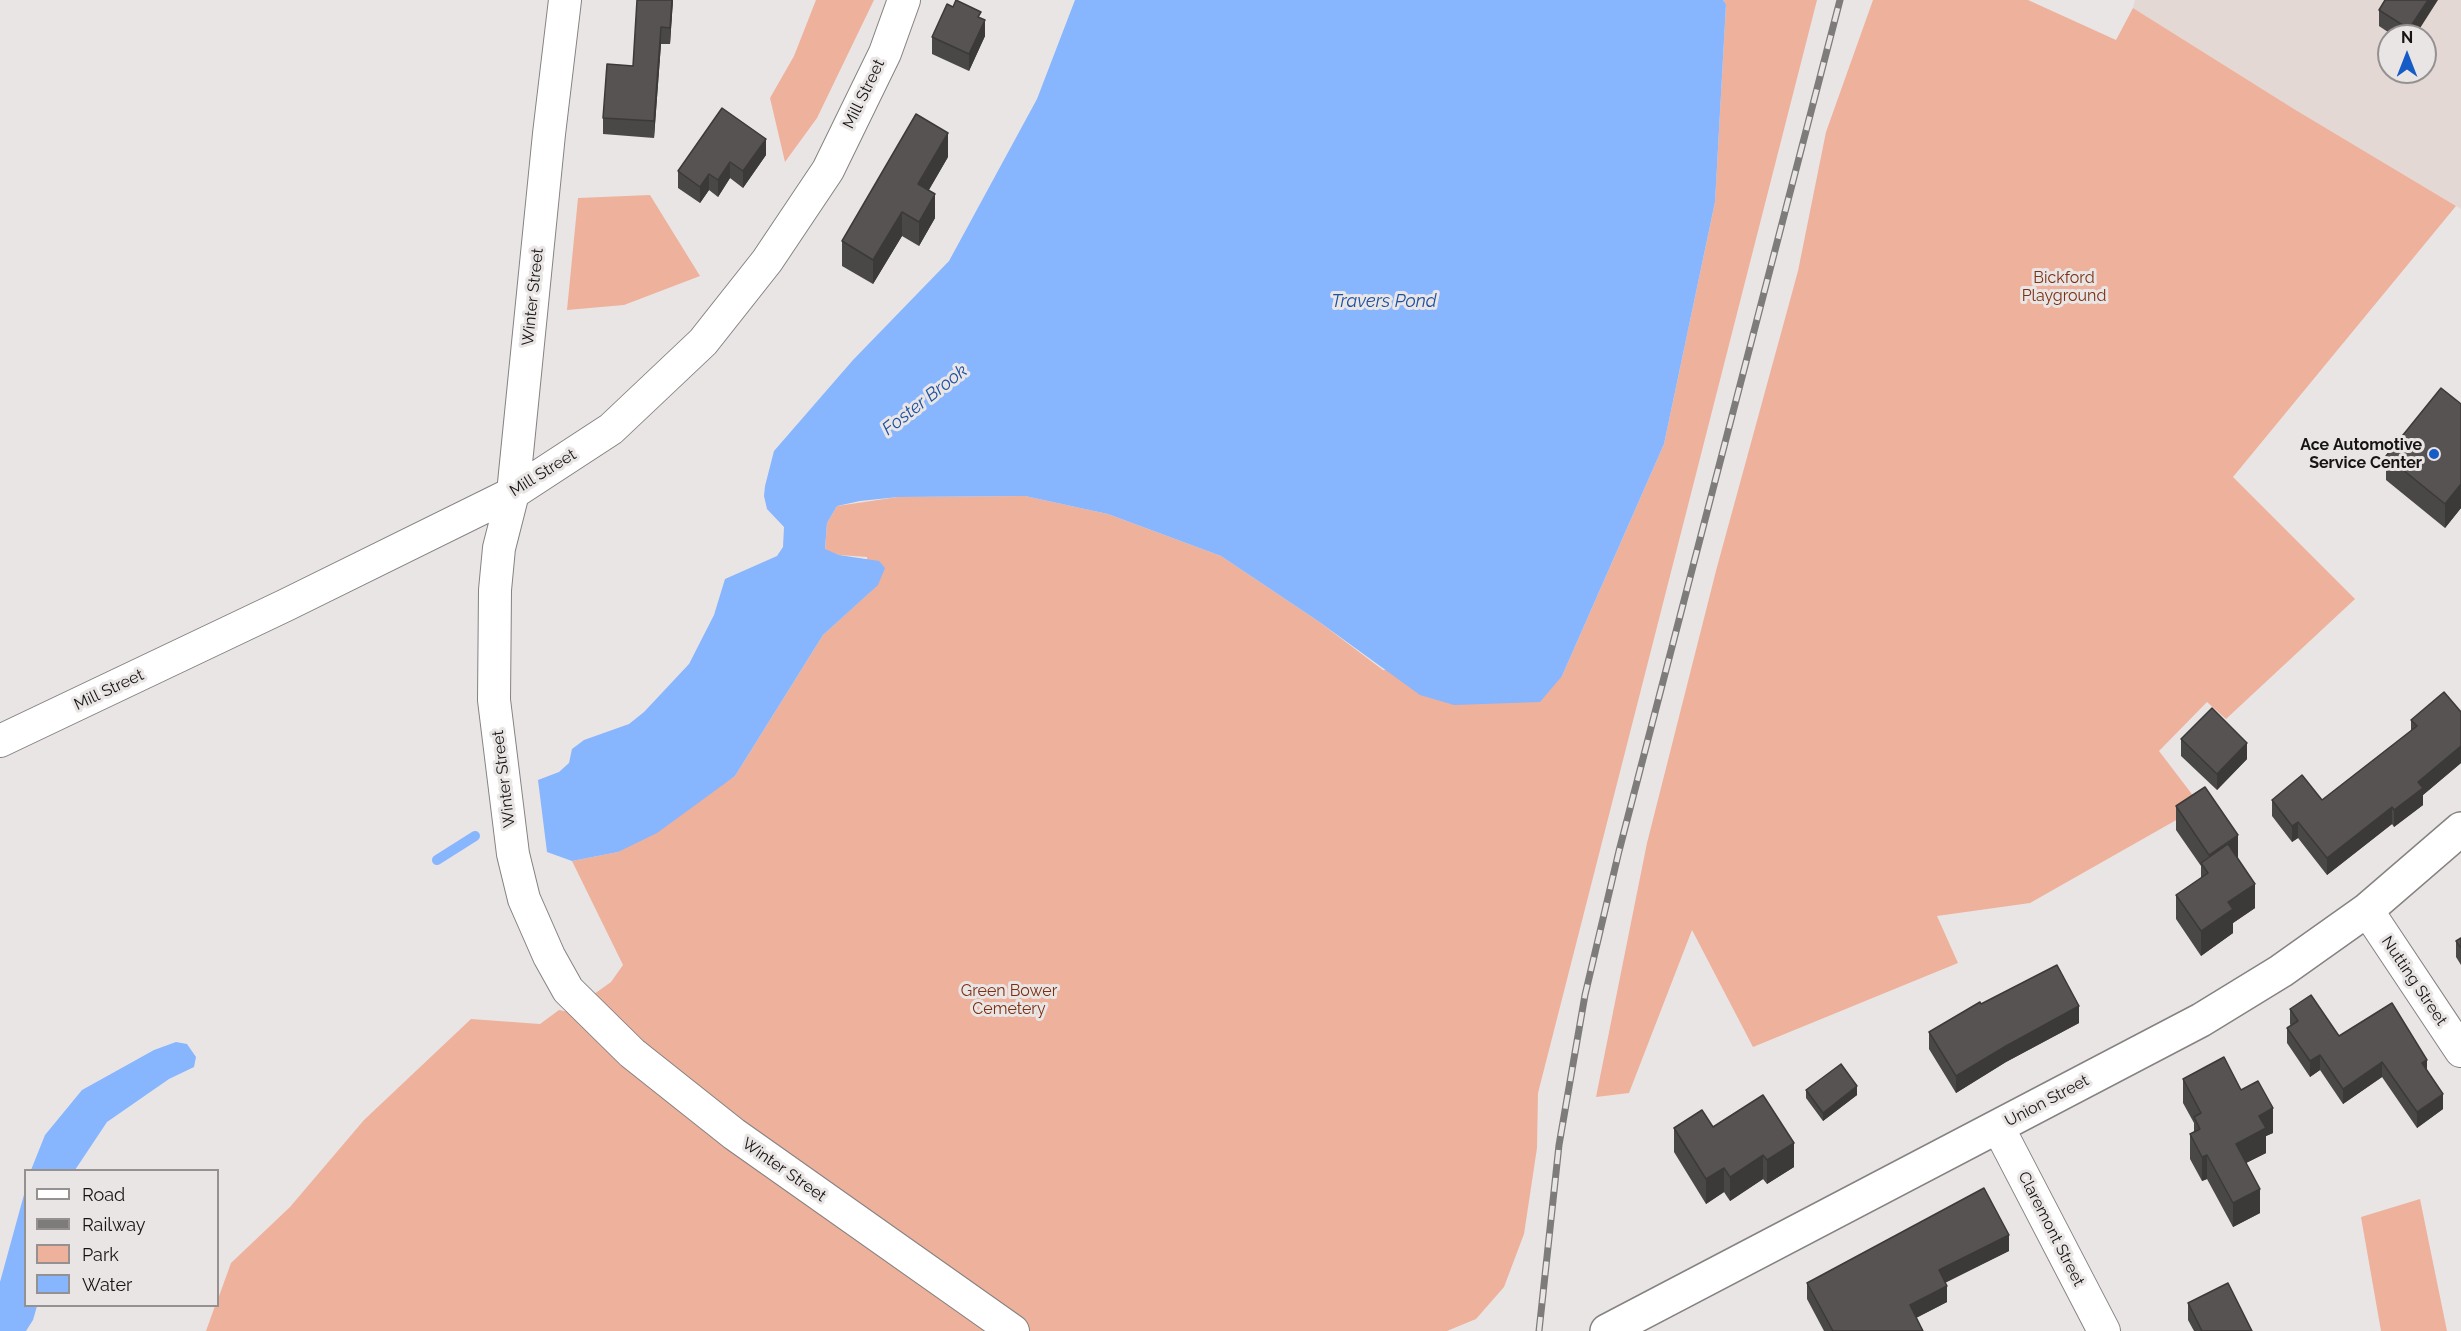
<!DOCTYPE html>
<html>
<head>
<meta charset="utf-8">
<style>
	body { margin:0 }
	#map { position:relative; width:2461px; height:1331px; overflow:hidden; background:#e9e5e4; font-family:Raleway,sans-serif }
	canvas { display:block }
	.legend { position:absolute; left:24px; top:1169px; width:195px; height:138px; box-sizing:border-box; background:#e9e5e4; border:2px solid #959191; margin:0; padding:8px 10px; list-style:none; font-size:18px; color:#161414 }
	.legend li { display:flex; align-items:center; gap:12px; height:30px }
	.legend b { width:30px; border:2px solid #959191 }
	.north { position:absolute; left:2377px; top:24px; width:60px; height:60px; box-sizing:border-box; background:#e9e5e4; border:2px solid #959191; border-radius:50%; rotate:0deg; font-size:16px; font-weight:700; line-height:24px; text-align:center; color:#161414 }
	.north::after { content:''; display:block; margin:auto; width:21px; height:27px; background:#155cc7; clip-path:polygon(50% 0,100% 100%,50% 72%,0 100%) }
</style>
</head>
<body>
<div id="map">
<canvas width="2461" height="1331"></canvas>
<ul class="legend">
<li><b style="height:8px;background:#fff"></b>Road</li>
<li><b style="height:8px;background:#7e7b7b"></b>Railway</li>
<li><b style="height:16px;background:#eeb19c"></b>Park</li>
<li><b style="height:16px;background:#87b5fe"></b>Water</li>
</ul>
<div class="north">N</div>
</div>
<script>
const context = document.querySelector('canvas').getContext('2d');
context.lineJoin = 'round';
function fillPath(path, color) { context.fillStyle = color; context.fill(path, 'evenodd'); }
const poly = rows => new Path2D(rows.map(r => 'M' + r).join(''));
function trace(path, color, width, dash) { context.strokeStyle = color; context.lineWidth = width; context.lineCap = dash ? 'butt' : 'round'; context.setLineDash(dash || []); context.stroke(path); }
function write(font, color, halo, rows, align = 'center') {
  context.font = font + ' Raleway,sans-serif'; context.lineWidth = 6; context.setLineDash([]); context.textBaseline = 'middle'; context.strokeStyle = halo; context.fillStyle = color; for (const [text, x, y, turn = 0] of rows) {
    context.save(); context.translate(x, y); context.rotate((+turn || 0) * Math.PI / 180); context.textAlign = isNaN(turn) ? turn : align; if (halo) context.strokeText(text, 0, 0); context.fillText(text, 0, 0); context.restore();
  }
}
fillPath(poly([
	[2135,0,2461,0,2461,209,2294,109,2133,8],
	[2389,36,2425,36,2425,72,2389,72]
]), '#e4d8d4');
fillPath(poly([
	[816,0,874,0,817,118,785,162,770,98,794,56],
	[1723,0,1817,0,1538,1093,1537,1148,1524,1234,1504,1287,1476,1319,1447,1331,206,1331,215,1306,218,1306,218,1299,231,1263,290,1207,364,1120,471,1019,540,1024,559,1010,569,1012,611,982,623,965,572,861,618,852,735,776,823,635,871,591,867,557,839,555,825,550,827,523,837,506,898,497,1025,496,1108,514,1221,556,1318,621,1383,670,1562,676,1664,444,1715,202,1726,4],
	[1873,0,2028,0,2116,40,2133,8,2294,109,2456,206,2233,477,2355,599,2226,719,2207,702,2159,751,2201,806,2030,903,1937,916,1958,963,1753,1047,1692,930,1629,1093,1596,1097,1647,843,1717,567,1798,271,1826,132],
	[650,195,700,276,624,305,567,310,578,198],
	[2420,1199,2447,1331,2381,1331,2361,1217]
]), '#eeb19c');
fillPath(poly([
	[1075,0,1723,0,1726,4,1715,202,1664,444,1562,676,1540,702,1454,705,1420,695,1318,621,1221,556,1108,514,1025,496,898,497,860,501,837,506,827,523,825,549,839,555,879,561,885,568,878,585,823,635,735,776,657,833,618,852,572,861,547,852,538,780,559,772,569,763,572,749,584,740,629,724,644,712,689,664,714,615,725,579,777,556,783,547,784,527,767,509,764,496,765,486,774,451,853,360,949,261,1037,99],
	[176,1042,187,1044,196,1057,194,1067,169,1079,107,1122,75,1170,31,1170,45,1135,82,1090,154,1050],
	[25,1191,26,1306,37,1306,33,1320,26,1331,0,1331,0,1282]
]), '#87b5fe');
trace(poly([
	[437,860,475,836]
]), '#87b5fe', 10);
const street = poly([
	[565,0,549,134,513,493,499,548,495,590,494,700,513,854,524,899,549,956,568,990,632,1053,734,1134,1013,1331],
	[0,741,286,605,513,493,611,429,703,342,767,261,828,170,885,53,904,0],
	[2367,910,2461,1051],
	[1998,1127,2104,1331]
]);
const secondary = poly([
	[1607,1331,2201,1020,2281,971,2367,910,2461,829]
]);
trace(street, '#858280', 34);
trace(secondary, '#858280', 36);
trace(street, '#fff', 32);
trace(secondary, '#fff', 33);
const rail = poly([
	[1539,1331,1559,1145,1585,995,1619,851,1840,0]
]);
trace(rail, '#7e7b7b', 7);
trace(rail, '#e9e5e4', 4.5, [14]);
fillPath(poly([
	[673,0,670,44,661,44,654,138,603,134,603,118,633,66],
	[2385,0,2415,36,2394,36,2379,26,2379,10],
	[981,18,985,36,969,71,932,54,932,37],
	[766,155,743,188,730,178,718,197,709,190,700,203,678,188,678,171],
	[948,157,929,190,935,218,919,246,902,236,873,284,842,266,842,241],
	[2461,404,2461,508,2445,528,2386,480,2386,456],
	[2461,712,2461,763,2423,795,2423,805,2394,827,2392,824,2327,875,2298,838,2292,842,2272,816,2272,800,2322,800,2411,731,2411,720],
	[2181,739,2247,759,2217,790,2181,756],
	[2176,806,2238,859,2255,908,2233,923,2233,933,2201,956,2176,919,2176,895,2201,878,2201,866,2176,830],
	[2461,938,2461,965,2456,957,2456,941],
	[1981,1004,2079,1023,2006,1062,1956,1093,1929,1049,1929,1032],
	[2290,1009,2339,1036,2427,1070,2443,1109,2417,1128,2382,1077,2343,1104,2320,1070,2310,1077,2287,1043,2287,1028,2291,1026,2290,1024],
	[2183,1079,2241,1090,2273,1133,2266,1136,2266,1153,2246,1163,2260,1213,2233,1227,2207,1179,2202,1181,2190,1159,2190,1134,2194,1133,2194,1123,2183,1103],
	[1806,1090,1857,1095,1823,1121,1806,1098],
	[1713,1127,1794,1167,1767,1184,1763,1179,1730,1201,1724,1192,1706,1204,1674,1152,1674,1128],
	[2009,1251,1945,1282,1947,1302,1916,1318,1923,1331,1824,1331,1807,1299,1807,1283],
	[2188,1303,2252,1331,2194,1331,2188,1320]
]), '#4a4747');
fillPath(poly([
	[672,0,673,0,670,44,670,28],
	[2428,0,2438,0,2415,36,2409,36,2409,29],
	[985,20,985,36,969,71,969,54],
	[661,27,661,44,654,138,654,121],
	[948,133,948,157,918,208,918,184],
	[766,139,766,155,743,188,743,171],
	[730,162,730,178,718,197,718,180],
	[709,174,709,190,700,203,700,187],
	[935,194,935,218,919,246,919,222],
	[902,212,902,236,873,284,873,260],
	[2461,484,2461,508,2445,528,2445,504],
	[2247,743,2247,759,2217,790,2217,774],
	[2461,746,2461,763,2423,795,2423,805,2394,827,2394,810,2418,782],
	[2392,807,2392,824,2327,875,2327,858],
	[2298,822,2298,838,2292,842,2292,826],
	[2238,835,2238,859,2209,879,2209,855],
	[2255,884,2255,908,2233,923,2233,933,2201,956,2201,931,2228,902],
	[2079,1006,2079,1023,2006,1062,1956,1093,1956,1076,2006,1046],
	[2320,1055,2320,1070,2310,1077,2310,1061],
	[2427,1060,2427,1075,2422,1063],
	[2382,1062,2382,1077,2343,1104,2343,1089],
	[1857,1086,1857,1095,1823,1121,1823,1113],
	[2443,1094,2443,1109,2417,1128,2417,1112],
	[2273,1108,2273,1133,2266,1136,2266,1153,2236,1168,2236,1144,2259,1116],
	[1794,1143,1794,1167,1767,1184,1767,1160],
	[1763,1155,1763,1179,1730,1201,1730,1177],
	[2207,1155,2207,1179,2202,1181,2202,1157],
	[1724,1168,1724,1192,1706,1204,1706,1179],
	[2260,1189,2260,1213,2233,1227,2233,1203],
	[2009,1235,2009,1251,1939,1286,1939,1270],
	[1947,1286,1947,1302,1910,1321,1910,1305]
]), '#3c3a39');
const building = poly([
	[637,0,672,0,670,28,661,27,654,121,603,118,607,64,633,66,637,0],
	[956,0,981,12,978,17,985,20,969,54,932,37,947,4,953,7,956,0],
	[2385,0,2428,0,2409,29,2379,10,2385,0],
	[722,108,766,139,743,171,730,162,718,180,709,174,700,187,678,171,722,108],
	[916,114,948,133,918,184,935,194,919,222,902,212,873,260,842,241,916,114],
	[2441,388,2461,404,2461,484,2445,504,2386,456,2441,388],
	[2444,692,2461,712,2461,746,2418,782,2423,788,2394,810,2392,807,2327,858,2298,822,2292,826,2272,800,2302,775,2322,800,2417,726,2411,720,2444,692],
	[2212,708,2247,743,2217,774,2181,739,2212,708],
	[2205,787,2238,835,2209,855,2176,806,2205,787],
	[2228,844,2255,884,2228,902,2233,909,2201,931,2176,895,2208,873,2201,863,2228,844],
	[2461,938,2461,948,2456,941,2461,938],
	[2057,965,2079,1006,2006,1046,1956,1076,1929,1032,1980,1002,1981,1004,2057,965],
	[2311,995,2339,1036,2392,1003,2427,1060,2422,1063,2443,1094,2417,1112,2382,1062,2343,1089,2320,1055,2310,1061,2287,1028,2298,1021,2290,1009,2311,995],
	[2224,1057,2241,1090,2258,1081,2273,1108,2259,1116,2266,1128,2236,1144,2260,1189,2233,1203,2207,1155,2202,1157,2190,1134,2200,1129,2194,1117,2201,1113,2183,1079,2224,1057],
	[1841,1064,1857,1086,1823,1113,1806,1090,1841,1064],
	[1763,1095,1794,1143,1767,1160,1763,1155,1730,1177,1724,1168,1706,1179,1674,1128,1702,1110,1713,1127,1763,1095],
	[1984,1188,2009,1235,1939,1270,1947,1286,1910,1305,1923,1331,1833,1331,1807,1283,1984,1188],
	[2228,1283,2252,1331,2202,1331,2188,1303,2228,1283]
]);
fillPath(building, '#565352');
trace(building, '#3c3a39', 1.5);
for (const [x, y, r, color] of [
	[2434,454,6,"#155cc7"]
]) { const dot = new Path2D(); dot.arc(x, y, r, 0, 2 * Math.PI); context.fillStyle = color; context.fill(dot); trace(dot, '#e9e5e4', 2); }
write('16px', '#161414', '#e9e5e4', [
	["Mill Street",864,94,-64],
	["Winter Street",533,297,-84],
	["Mill Street",543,473,-32],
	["Mill Street",109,690,-25],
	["Winter Street",504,779,-97],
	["Nutting Street",2414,981,56],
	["Union Street",2047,1101,-28],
	["Winter Street",784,1170,35],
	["Claremont Street",2051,1229,63]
]);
write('16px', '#7e2f12', '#e9e5e4', [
	["Bickford",2064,278],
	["Playground",2064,296],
	["Green Bower",1009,991],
	["Cemetery",1009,1009]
]);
write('bold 16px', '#161414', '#e9e5e4', [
	["Ace Automotive",2422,445],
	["Service Center",2422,463]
], 'right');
write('italic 18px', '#1b50a4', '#e9e5e4', [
	["Travers Pond",1384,302],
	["Foster Brook",925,400,-38]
]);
</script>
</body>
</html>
